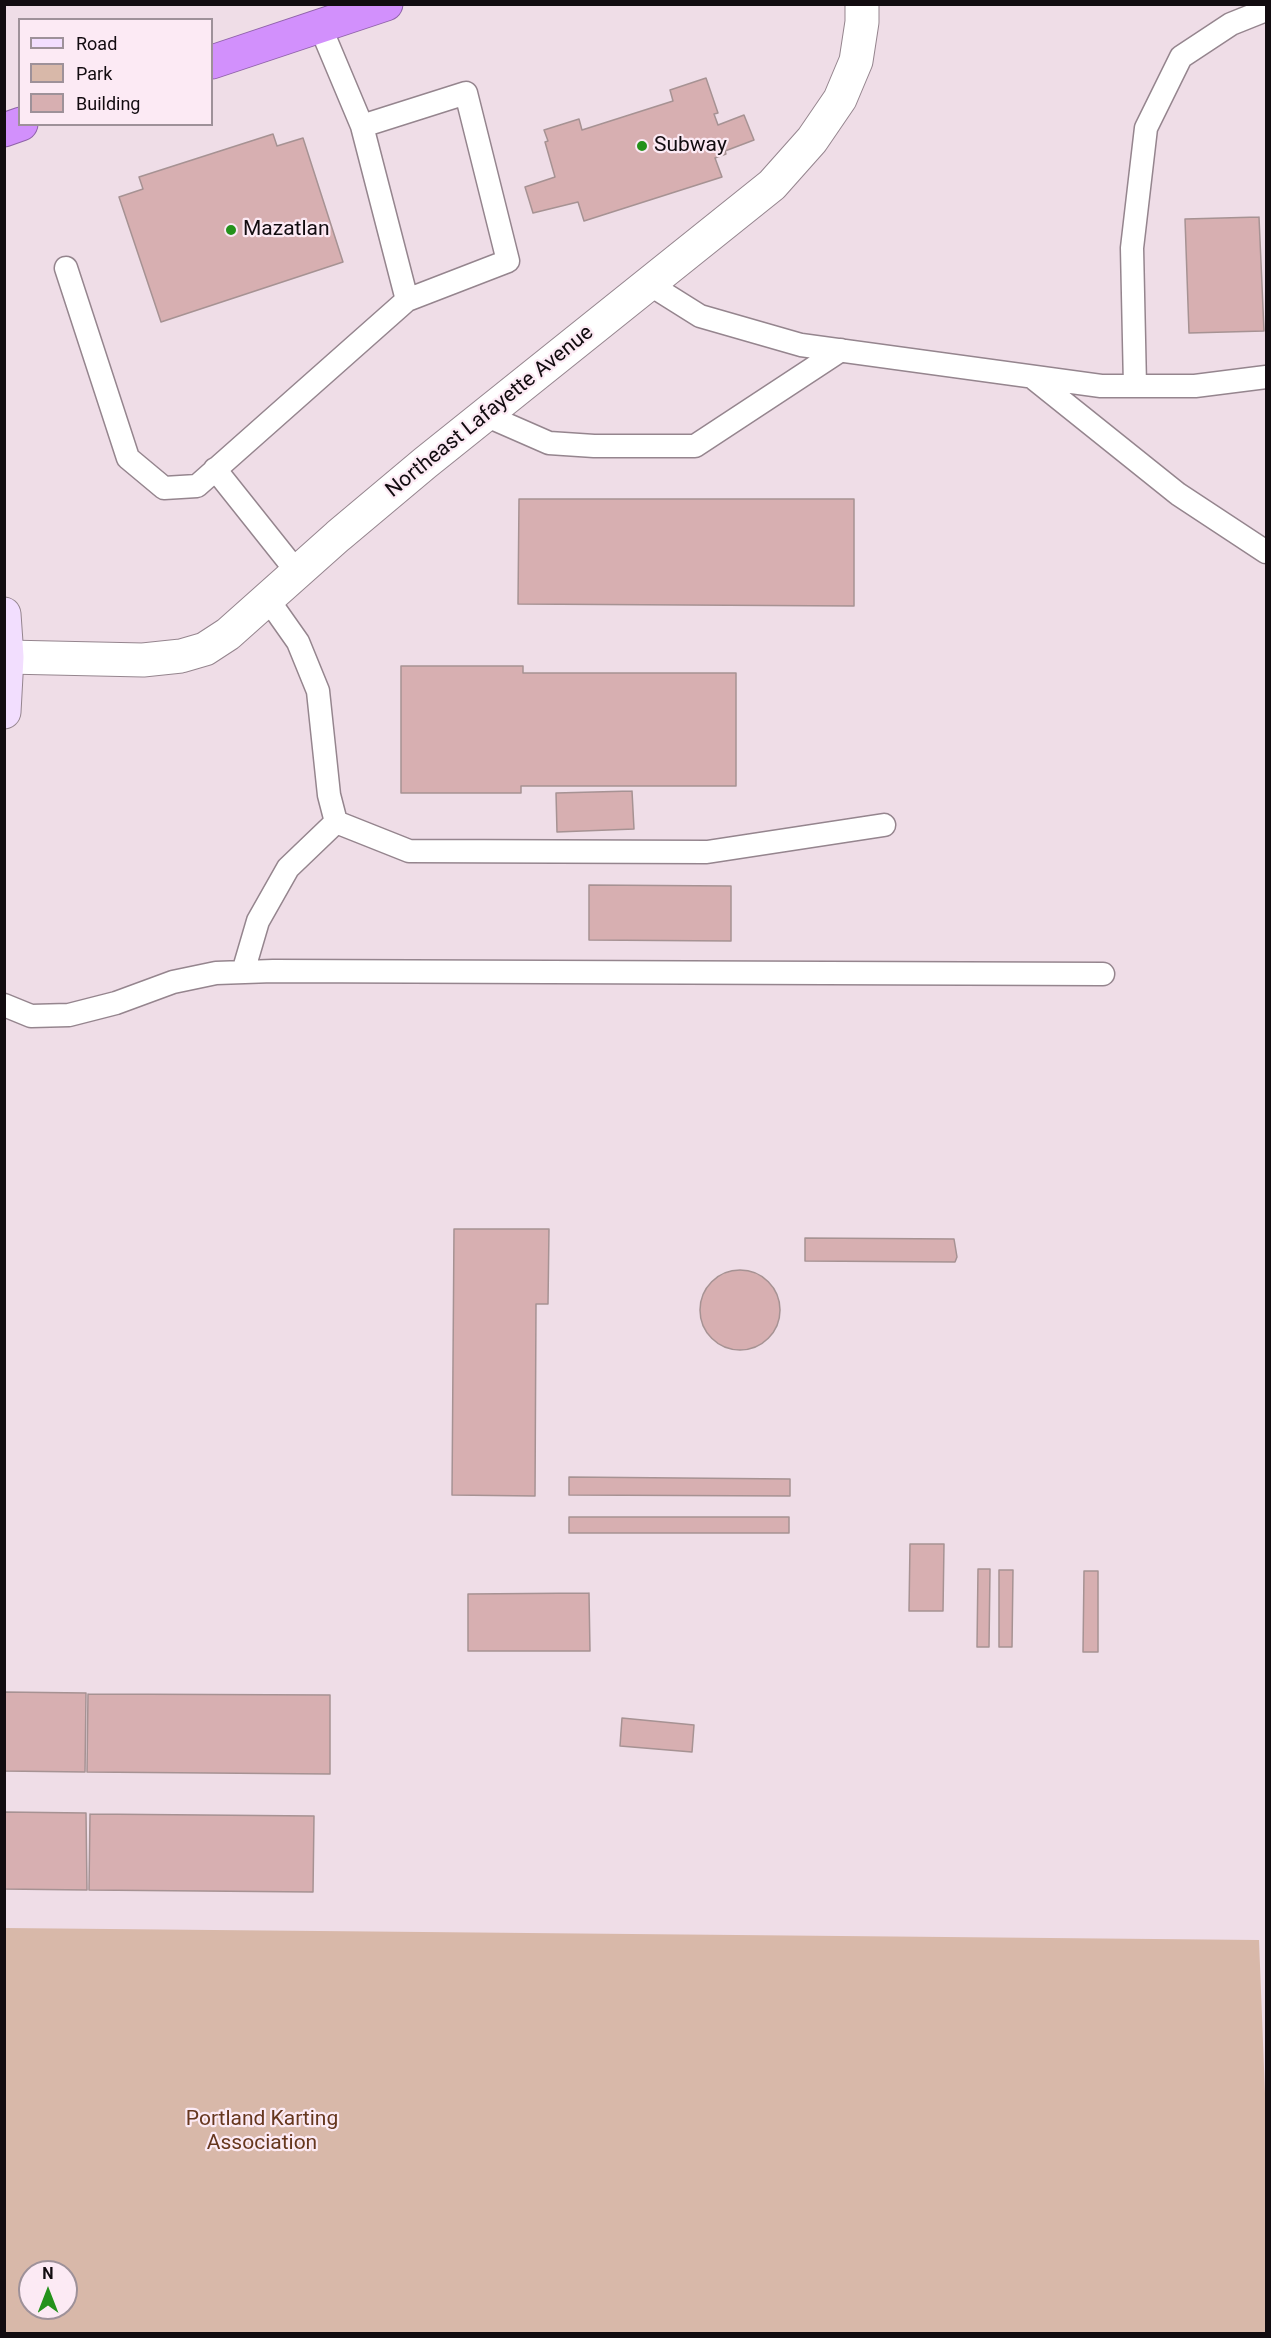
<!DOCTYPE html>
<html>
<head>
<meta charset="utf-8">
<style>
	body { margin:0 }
	#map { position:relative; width:1271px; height:2338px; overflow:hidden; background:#efdde7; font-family:Roboto,sans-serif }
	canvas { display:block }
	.frame { position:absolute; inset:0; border:6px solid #120c10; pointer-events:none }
	.legend { position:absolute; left:18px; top:18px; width:195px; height:108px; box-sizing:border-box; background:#fceaf4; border:2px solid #9e9199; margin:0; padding:8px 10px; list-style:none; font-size:18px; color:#120c10 }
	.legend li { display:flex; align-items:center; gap:12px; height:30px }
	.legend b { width:30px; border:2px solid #9e9199 }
	.north { position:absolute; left:18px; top:2260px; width:60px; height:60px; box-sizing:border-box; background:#fceaf4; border:2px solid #9e9199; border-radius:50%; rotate:0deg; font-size:16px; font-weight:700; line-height:24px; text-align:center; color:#120c10 }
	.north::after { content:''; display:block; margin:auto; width:21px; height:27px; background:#24921b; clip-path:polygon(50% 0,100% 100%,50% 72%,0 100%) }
</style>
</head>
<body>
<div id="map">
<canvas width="1271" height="2338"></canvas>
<div class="frame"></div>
<ul class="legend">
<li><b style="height:8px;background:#f2defe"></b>Road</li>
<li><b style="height:16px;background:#d8b8a9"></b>Park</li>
<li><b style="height:16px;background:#d7afb1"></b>Building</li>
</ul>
<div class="north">N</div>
</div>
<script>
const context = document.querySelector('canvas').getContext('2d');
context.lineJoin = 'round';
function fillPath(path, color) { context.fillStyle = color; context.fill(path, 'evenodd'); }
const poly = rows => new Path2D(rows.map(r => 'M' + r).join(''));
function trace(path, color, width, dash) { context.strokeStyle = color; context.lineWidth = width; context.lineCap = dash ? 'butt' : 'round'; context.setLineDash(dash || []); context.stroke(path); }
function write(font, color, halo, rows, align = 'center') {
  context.font = font + ' Roboto,sans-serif'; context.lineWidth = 4.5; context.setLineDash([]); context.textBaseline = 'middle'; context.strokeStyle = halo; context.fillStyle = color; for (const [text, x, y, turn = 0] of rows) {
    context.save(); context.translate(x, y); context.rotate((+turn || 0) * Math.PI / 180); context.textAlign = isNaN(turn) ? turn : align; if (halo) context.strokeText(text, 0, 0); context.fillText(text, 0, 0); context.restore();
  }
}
fillPath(poly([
	[5,1928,1259,1940,1266,2119,1266,2333,5,2333],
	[30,2272,66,2272,66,2308,30,2308]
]), '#d8b8a9');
const building = poly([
	[706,78,718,113,714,114,718,125,744,115,754,140,725,151,726,154,715,158,722,177,584,221,578,202,533,213,525,187,555,177,545,142,548,141,544,130,579,119,582,130,673,101,670,90,706,78],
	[273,134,277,146,303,138,343,262,161,322,119,197,143,189,139,177,273,134],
	[1259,217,1264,331,1189,333,1185,219,1259,217],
	[519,499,854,499,854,606,518,604,519,499],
	[401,666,523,666,523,673,736,673,736,786,521,786,521,793,401,793,401,666],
	[632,791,634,829,557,832,556,793,632,791],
	[589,885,731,886,731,941,589,940,589,885],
	[454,1229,549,1229,548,1304,536,1304,535,1496,452,1495,454,1229],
	[805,1238,954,1239,957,1257,955,1262,805,1261,805,1238],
	'700 1310a40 40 0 1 1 80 0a40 40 0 1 1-80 0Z',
	[569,1477,790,1479,790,1496,569,1495,569,1477],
	[569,1517,789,1517,789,1533,569,1533,569,1517],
	[910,1544,944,1544,943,1611,909,1611,910,1544],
	[978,1569,990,1569,989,1647,977,1647,978,1569],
	[999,1570,1013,1570,1012,1647,999,1647,999,1570],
	[1084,1571,1098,1571,1098,1652,1083,1652,1084,1571],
	[589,1593,590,1651,468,1651,468,1594,589,1593],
	[4,1692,86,1693,85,1772,4,1771,4,1692],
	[88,1694,330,1695,330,1774,87,1772,88,1694],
	[622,1718,694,1725,692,1752,620,1746,622,1718],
	[4,1812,86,1813,87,1890,4,1889,4,1812],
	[90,1814,314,1816,313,1892,89,1890,90,1814]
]);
fillPath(building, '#d7afb1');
trace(building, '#a69293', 1.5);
const lane = poly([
	[320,26,362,126,466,93,508,261,407,300,362,126],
	[66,268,128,458,164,488,197,486,407,300],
	[649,284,700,316,801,345,1101,386,1195,386,1266,377],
	[1032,377,1178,494,1266,552],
	[1135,386,1132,248,1146,128,1181,57,1231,24,1266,10],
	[485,415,549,443,594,446,695,446,841,350],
	[215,469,297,572],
	[267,598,298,642,318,691,329,795,336,822,409,851,707,852,884,825],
	[243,972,258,921,288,868,336,822],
	[4,1005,31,1016,69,1015,116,1003,173,982,216,973,273,971,1103,974]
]);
const street = poly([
	[7,657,143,660,181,656,205,649,228,634,338,536,425,463,772,185,812,140,840,99,856,61,862,22,862,4]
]);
const secondary = poly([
	[4,614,7,657,4,712]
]);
const highway = poly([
	[212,62,386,4],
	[4,130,21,124]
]);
trace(lane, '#95858e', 25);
trace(street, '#95858e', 35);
trace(secondary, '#95858e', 35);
trace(highway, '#8f62a9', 35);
trace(lane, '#fff', 22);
trace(street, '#fff', 33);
trace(secondary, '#f2defe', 33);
trace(highway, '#d290fc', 33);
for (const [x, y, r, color] of [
	[642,146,6,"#24921b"],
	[231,230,6,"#24921b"]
]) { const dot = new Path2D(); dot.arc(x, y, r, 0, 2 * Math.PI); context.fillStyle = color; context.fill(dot); trace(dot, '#fceaf4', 2); }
write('21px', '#120c10', '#fceaf4', [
	["Subway",654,146],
	["Mazatlan",243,230]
], 'left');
write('21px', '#120c10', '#fceaf4', [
	["Northeast Lafayette Avenue",490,412,-39]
]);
write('21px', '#66371e', '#fceaf4', [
	["Portland Karting",262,2120],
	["Association",262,2144]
]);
</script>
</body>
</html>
